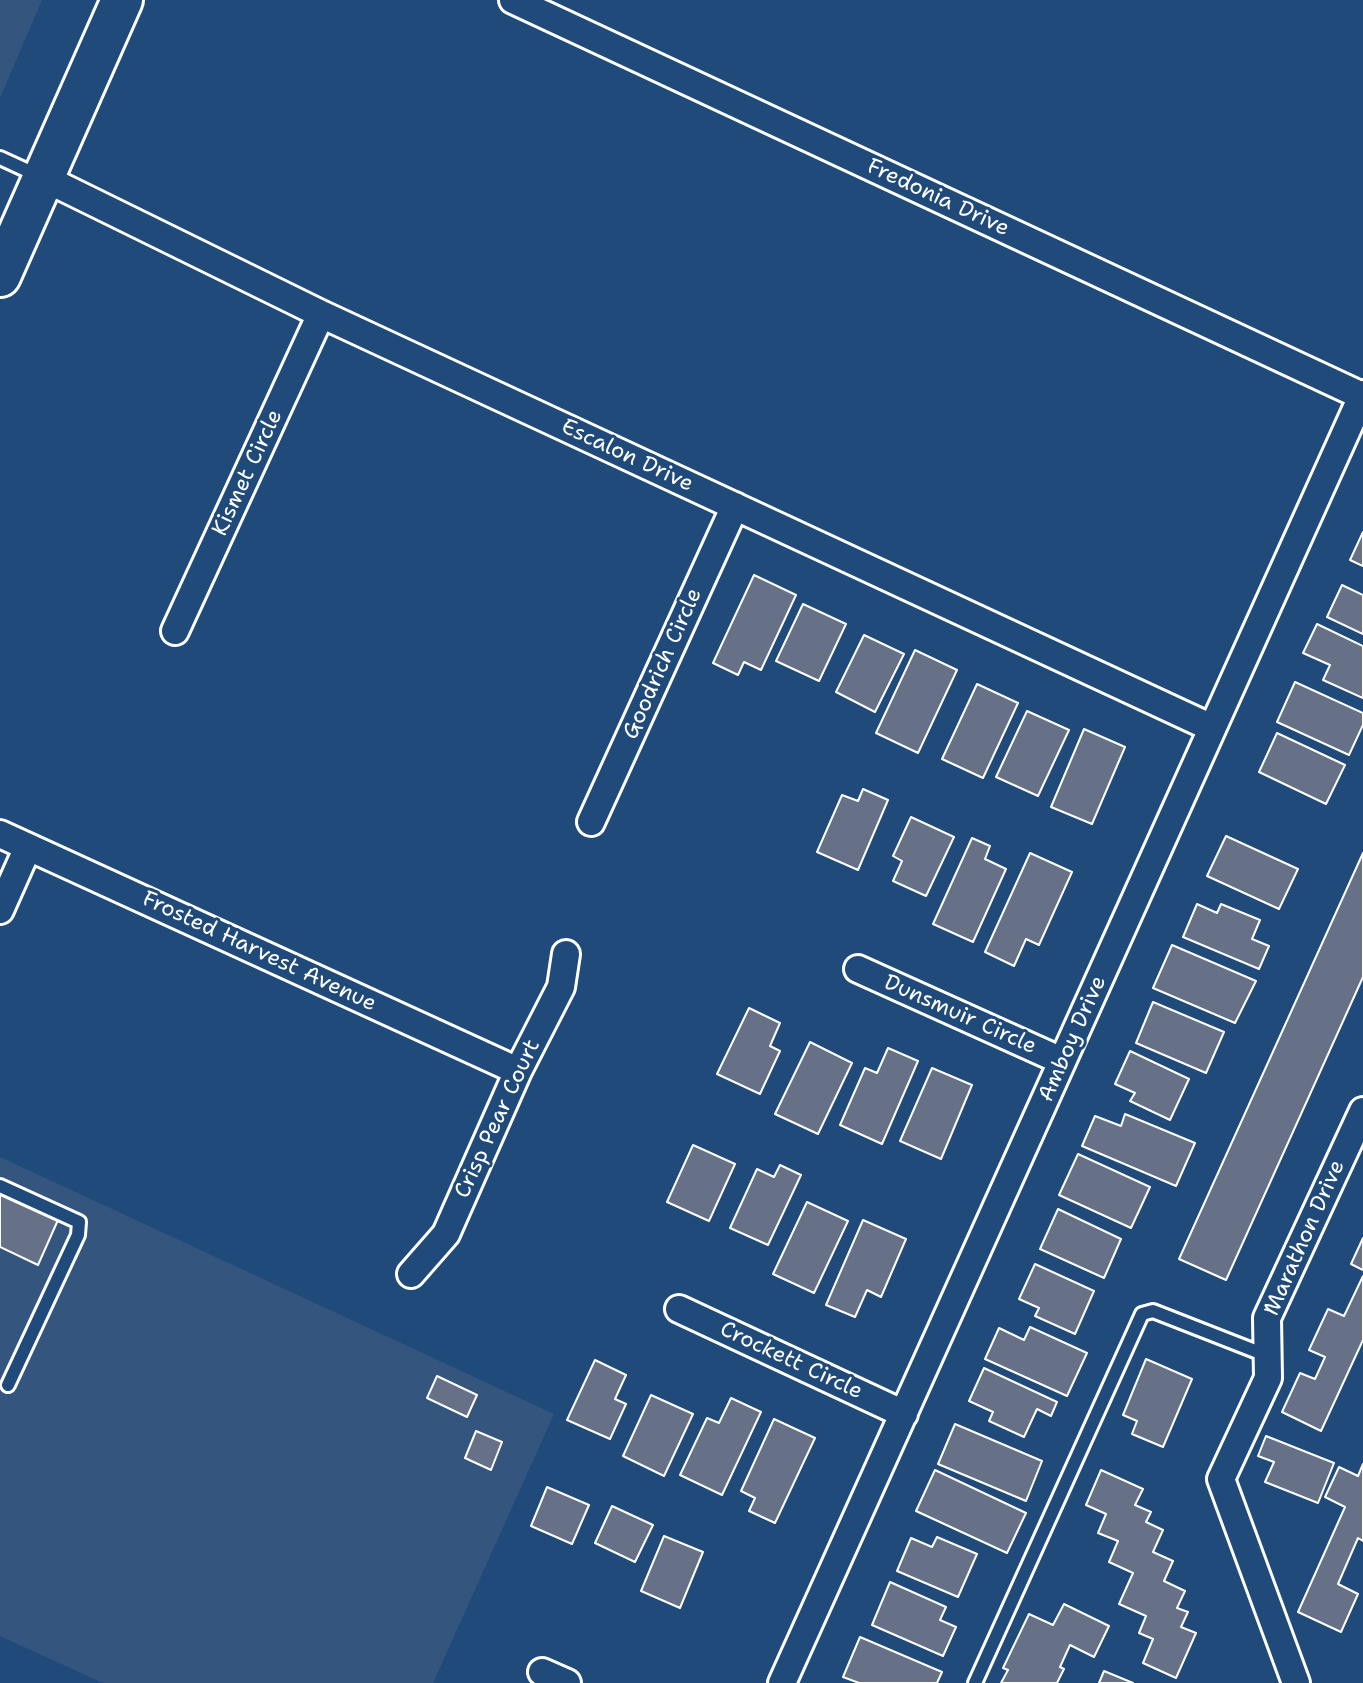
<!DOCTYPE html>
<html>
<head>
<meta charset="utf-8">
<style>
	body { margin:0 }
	canvas { display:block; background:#1f4a7a }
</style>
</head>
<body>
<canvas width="1363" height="1683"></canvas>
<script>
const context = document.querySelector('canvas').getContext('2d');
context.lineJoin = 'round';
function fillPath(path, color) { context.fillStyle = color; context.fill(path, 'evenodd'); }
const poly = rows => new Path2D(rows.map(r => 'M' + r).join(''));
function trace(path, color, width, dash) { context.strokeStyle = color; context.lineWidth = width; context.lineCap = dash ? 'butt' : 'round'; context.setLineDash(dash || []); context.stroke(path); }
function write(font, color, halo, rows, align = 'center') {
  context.font = font + ' "Shantell Sans",sans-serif'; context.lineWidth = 6; context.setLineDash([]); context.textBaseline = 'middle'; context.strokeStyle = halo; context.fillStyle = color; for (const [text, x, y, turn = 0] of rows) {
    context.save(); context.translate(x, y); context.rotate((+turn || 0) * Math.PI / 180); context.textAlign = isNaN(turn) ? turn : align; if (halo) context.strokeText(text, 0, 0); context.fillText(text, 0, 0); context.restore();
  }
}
fillPath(poly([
	[0,0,42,0,0,98],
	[0,1157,554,1414,433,1683,103,1683,0,1636]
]), '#34557e');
const building = poly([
	[1363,532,1363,566,1350,560,1363,532],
	[754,575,796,595,761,670,744,662,738,675,713,663,754,575],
	[1342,585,1363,595,1363,634,1327,617,1342,585],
	[803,604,846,624,819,681,776,661,803,604],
	[1317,624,1363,646,1363,698,1323,680,1330,665,1303,653,1317,624],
	[864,635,904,654,875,712,836,692,864,635],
	[915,650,957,670,918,753,876,733,915,650],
	[1295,682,1363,713,1363,725,1349,755,1277,722,1295,682],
	[977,684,1018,703,983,778,942,759,977,684],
	[1027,711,1069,730,1038,796,996,777,1027,711],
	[1084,729,1125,747,1092,824,1051,807,1084,729],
	[1277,733,1345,765,1326,804,1259,772,1277,733],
	[863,789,888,800,858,870,817,852,842,795,858,801,863,789],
	[911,817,954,837,926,896,893,881,902,861,893,856,911,817],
	[1226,836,1298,869,1279,909,1207,876,1226,836],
	[972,838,990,846,985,859,1006,869,973,942,933,924,972,838],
	[1030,853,1072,872,1039,945,1026,939,1014,966,985,952,1030,853],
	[1363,853,1363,977,1226,1280,1179,1259,1363,853],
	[1197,904,1217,913,1221,904,1260,920,1252,939,1269,946,1259,969,1183,937,1197,904],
	[1172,945,1256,981,1235,1023,1153,988,1172,945],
	[1153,1002,1224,1032,1206,1073,1136,1043,1153,1002],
	[749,1008,780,1023,770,1046,780,1051,760,1094,717,1074,749,1008],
	[810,1042,852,1063,818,1134,775,1114,810,1042],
	[888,1048,918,1061,882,1144,840,1125,865,1068,877,1073,888,1048],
	[1130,1051,1189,1079,1170,1120,1130,1101,1135,1093,1115,1084,1130,1051],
	[932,1068,972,1085,941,1159,900,1141,932,1068],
	[1125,1114,1195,1143,1176,1186,1082,1146,1095,1116,1121,1126,1125,1114],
	[693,1145,735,1164,709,1221,667,1202,693,1145],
	[1078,1154,1150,1187,1131,1228,1059,1195,1078,1154],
	[780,1165,801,1175,768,1245,730,1228,757,1169,774,1177,780,1165],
	[0,1194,58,1220,38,1265,0,1247,0,1194],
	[807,1202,848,1221,814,1293,773,1274,807,1202],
	[1058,1209,1121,1239,1104,1278,1040,1249,1058,1209],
	[863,1220,906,1239,881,1297,867,1290,855,1317,826,1305,863,1220],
	[1363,1238,1363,1270,1351,1264,1363,1238],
	[1035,1264,1094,1291,1075,1334,1035,1316,1039,1308,1019,1299,1035,1264],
	[1363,1276,1363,1340,1321,1431,1282,1412,1300,1373,1315,1379,1325,1357,1309,1350,1328,1309,1344,1316,1363,1276],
	[1030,1327,1087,1353,1067,1396,985,1359,999,1328,1024,1340,1030,1327],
	[1146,1359,1192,1379,1163,1447,1132,1434,1137,1421,1123,1415,1146,1359],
	[595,1360,626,1375,615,1399,626,1404,610,1439,567,1420,595,1360],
	[984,1368,1057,1402,1051,1416,1037,1409,1024,1437,989,1421,993,1412,969,1401,984,1368],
	[437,1376,477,1395,467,1417,427,1398,437,1376],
	[651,1395,693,1414,664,1476,623,1456,651,1395],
	[731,1398,761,1412,722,1495,680,1475,707,1418,719,1423,731,1398],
	[774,1419,815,1438,775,1523,749,1511,755,1498,741,1491,774,1419],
	[955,1424,1042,1461,1026,1501,938,1464,955,1424],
	[476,1431,502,1442,491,1470,465,1458,476,1431],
	[1266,1436,1334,1463,1318,1503,1265,1482,1274,1462,1258,1456,1266,1436],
	[1363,1464,1363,1541,1358,1538,1338,1584,1358,1594,1341,1632,1298,1612,1345,1507,1325,1497,1339,1467,1358,1476,1363,1464],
	[935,1470,1026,1513,1007,1553,916,1511,935,1470],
	[1101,1470,1143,1489,1135,1505,1151,1512,1146,1522,1163,1530,1153,1552,1173,1561,1164,1581,1185,1591,1177,1608,1188,1612,1181,1627,1196,1633,1176,1678,1143,1663,1153,1639,1139,1633,1146,1616,1119,1604,1133,1573,1109,1562,1118,1541,1098,1533,1106,1514,1086,1505,1101,1470],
	[547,1487,589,1505,572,1544,531,1526,547,1487],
	[612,1506,653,1525,635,1562,595,1543,612,1506],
	[664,1536,703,1552,680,1608,641,1591,664,1536],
	[937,1537,977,1554,958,1597,897,1571,911,1538,932,1547,937,1537],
	[890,1582,946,1607,940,1620,956,1627,943,1656,872,1625,890,1582],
	[1064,1604,1109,1626,1094,1657,1070,1645,1060,1667,1064,1669,1057,1683,1001,1683,1008,1670,1003,1668,1029,1614,1053,1625,1064,1604],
	[860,1637,942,1672,937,1683,859,1683,843,1677,860,1637],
	[1104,1671,1133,1683,1099,1683,1104,1671]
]);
fillPath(building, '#667087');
trace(building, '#fff', 2);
const lane = poly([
	[0,158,37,175],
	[0,1186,79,1222,78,1235,8,1385],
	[975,1683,1142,1314,1153,1311,1268,1356]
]);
const street = poly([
	[513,0,1362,396],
	[44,178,321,314,1212,728],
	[175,631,321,314],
	[591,822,735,506],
	[0,834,518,1071],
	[0,910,28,847],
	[858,969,1062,1061],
	[411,1274,446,1234,518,1071,561,987,566,954],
	[679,1309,904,1414],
	[542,1672,567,1683],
	[782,1683,1363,394],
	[1296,1683,1221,1479,1268,1378,1267,1318,1363,1111]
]);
const primary = poly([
	[0,276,122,0]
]);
trace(lane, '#fff', 18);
trace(street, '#fff', 32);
trace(primary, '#fff', 46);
trace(lane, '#1f4a7a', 12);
trace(street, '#1f4a7a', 26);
trace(primary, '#1f4a7a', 40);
write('22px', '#fff', '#1f4a7a', [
	["Fredonia Drive",938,198,25],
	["Escalon Drive",627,456,25],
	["Kismet Circle",248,473,-65],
	["Goodrich Circle",663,664,-66],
	["Frosted Harvest Avenue",259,952,25],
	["Dunsmuir Circle",960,1015,24],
	["Amboy Drive",1073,1039,-66],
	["Crisp Pear Court",498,1119,-65],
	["Marathon Drive",1305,1238,-66],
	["Crockett Circle",791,1361,25]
]);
</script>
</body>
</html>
